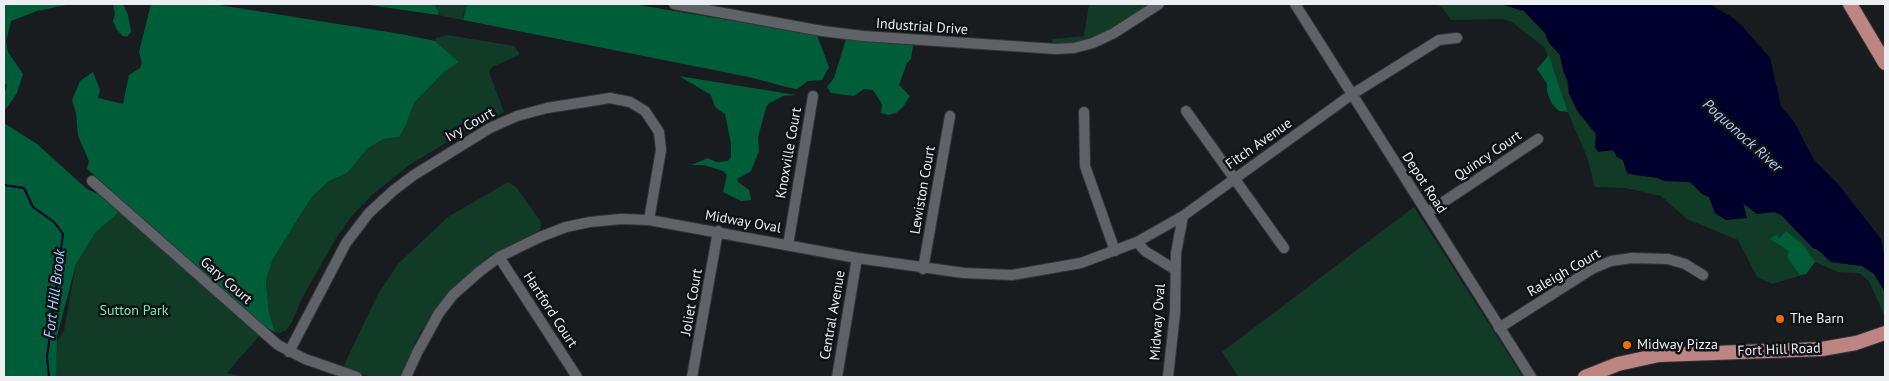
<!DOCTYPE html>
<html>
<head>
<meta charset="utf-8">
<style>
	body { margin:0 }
	#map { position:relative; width:1889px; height:381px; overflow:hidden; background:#191c1f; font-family:"PT Sans",sans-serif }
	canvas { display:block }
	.frame { position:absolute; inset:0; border:5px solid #eceef1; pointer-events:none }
</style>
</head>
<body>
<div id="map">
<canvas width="1889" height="381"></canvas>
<div class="frame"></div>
</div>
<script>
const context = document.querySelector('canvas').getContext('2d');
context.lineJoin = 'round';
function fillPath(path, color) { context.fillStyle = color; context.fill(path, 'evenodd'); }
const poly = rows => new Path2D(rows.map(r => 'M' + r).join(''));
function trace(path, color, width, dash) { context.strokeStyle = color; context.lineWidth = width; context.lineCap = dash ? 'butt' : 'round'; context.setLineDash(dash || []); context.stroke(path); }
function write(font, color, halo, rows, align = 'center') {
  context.font = font + ' "PT Sans",sans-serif'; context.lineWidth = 5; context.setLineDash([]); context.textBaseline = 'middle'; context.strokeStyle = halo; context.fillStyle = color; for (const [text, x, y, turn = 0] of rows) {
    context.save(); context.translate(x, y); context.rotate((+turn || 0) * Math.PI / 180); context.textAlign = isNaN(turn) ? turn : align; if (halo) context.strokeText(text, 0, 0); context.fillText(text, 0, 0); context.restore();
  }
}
fillPath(poly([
	[434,4,467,4,468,7,464,11,463,20,438,15,439,12],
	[1089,4,1151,4,1104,34,1087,42,1053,45,1052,39,1084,36],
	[1434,4,1500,4,1524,11,1545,33,1549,43,1560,55,1570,97,1578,112,1596,134,1595,144,1604,151,1615,151,1623,160,1626,171,1633,175,1658,178,1664,181,1690,182,1704,195,1709,197,1715,213,1722,216,1747,218,1742,203,1757,214,1774,212,1781,215,1813,248,1818,250,1831,262,1862,266,1874,274,1885,292,1885,317,1869,281,1859,273,1838,272,1815,262,1806,274,1772,284,1757,277,1738,240,1687,219,1661,196,1626,188,1595,187,1587,157,1567,110,1545,48,1512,22,1503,19,1451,20,1442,7],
	[447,35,514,46,519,53,519,55,492,67,489,72,504,112,463,132,408,166,371,196,351,217,335,240,302,298,292,322,286,330,280,333,275,332,269,313,266,281,273,259,312,197,329,181,347,173,367,149,383,139,399,137,406,125,414,103,444,72,458,62,435,41,436,38],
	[508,182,517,188,541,222,540,230,491,255,451,289,419,334,400,377,372,377,343,367,378,294,399,263,448,217],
	[1414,207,1523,377,1239,377,1222,352],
	[120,211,260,335,227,373,244,377,34,377,64,331,76,264,83,250,95,233]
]), '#113b26');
fillPath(poly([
	[4,4,71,4,37,11,11,21,6,41,8,52,23,74,17,93,6,109,4,107,4,95,7,85,4,83],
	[113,4,123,4,128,15,131,32,127,37,123,36,117,30,113,21,115,14],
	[151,4,213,4,401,34,435,41,459,62,444,72,414,103,406,125,399,137,383,139,367,149,347,173,329,181,312,197,301,214,273,259,266,281,269,313,275,332,261,325,87,169,89,161,78,136,76,113,72,100,80,81,93,72,100,90,98,98,123,104,129,75,140,68,142,63,139,52],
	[362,4,434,4,439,12,438,15],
	[467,4,633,4,817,35,829,67,822,80,808,81,797,89,790,88,749,77,463,20],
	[846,39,913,45,911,59,907,63,899,85,910,96,903,107,896,113,888,115,881,113,882,104,873,90,864,89,854,96,831,93,827,87,834,78],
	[1549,55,1553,68,1568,112,1559,111,1552,104,1547,92,1547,84,1537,69],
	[679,76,796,95,783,96,768,104,766,108,758,137,759,151,751,171,737,179,738,182,749,190,751,200,741,201,723,192,727,175,723,171,704,165,691,165,708,158,716,162,728,161,731,157,731,144,725,114,715,107,711,95],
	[4,123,37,144,87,189,102,196,120,211,95,233,76,264,57,336,56,377,4,377],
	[1786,231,1803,245,1815,262,1806,274,1800,275,1787,257,1789,251,1770,239,1777,234,1779,239]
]), '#005d39');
fillPath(poly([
	[1500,4,1710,4,1733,18,1743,27,1770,58,1781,106,1794,122,1814,160,1838,184,1881,239,1885,259,1885,292,1874,274,1862,266,1831,262,1818,250,1813,248,1781,215,1774,212,1757,214,1743,203,1747,218,1726,220,1715,213,1709,197,1702,194,1690,182,1664,181,1658,178,1630,174,1627,173,1623,160,1617,157,1613,150,1598,152,1595,147,1596,134,1578,112,1569,94,1568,80,1563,71,1560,55,1549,43,1545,33,1524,11]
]), '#00002c');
trace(poly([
	[4,185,24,188,33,207,54,222,63,234,47,357,49,377]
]), '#00002c', 2);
const minor = poly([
	[674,4,822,31,863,36,1056,49,1074,48,1093,43,1114,33,1159,4],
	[1295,4,1531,377],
	[1186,111,1284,248],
	[1084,112,1085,166,1115,251],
	[92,181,278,345,305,359,357,377],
	[1427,213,1538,139],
	[1137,242,1145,251,1174,269],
	[788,245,813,96],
	[499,257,577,377],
	[923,269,950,116],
	[1499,328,1592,269,1611,261,1632,258,1668,259,1685,264,1703,275],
	[289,352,346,243,369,213,394,190,414,175,490,128,517,116,547,108,610,98,630,102,645,111,659,132,661,150,649,220],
	[406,377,417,353,439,313,453,295,479,272,499,257,540,237,566,227,590,222,621,219,649,220,857,258,964,273,1012,275,1081,263,1137,242,1183,216,1351,95,1439,40,1457,38],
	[692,377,718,231],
	[837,377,857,258],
	[1168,377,1175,313,1176,253,1183,216]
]);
const major = poly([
	[1850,4,1885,63],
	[1585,377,1618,364,1659,355,1822,349,1856,343,1885,333]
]);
trace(minor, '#333537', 12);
trace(major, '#333537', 16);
trace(minor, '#5f6367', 10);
trace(major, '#bd8582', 14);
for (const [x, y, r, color] of [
	[1780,319,5,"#e8710a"],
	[1627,345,5,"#e8710a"]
]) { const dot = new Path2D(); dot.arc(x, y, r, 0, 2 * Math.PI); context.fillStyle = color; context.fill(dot); trace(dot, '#101316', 2); }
write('14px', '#eceef1', '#101316', [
	["Industrial Drive",922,27,4],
	["Ivy Court",470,125,-30],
	["Fitch Avenue",1259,144,-35],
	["Knoxville Court",789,153,-80],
	["Quincy Court",1488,156,-34],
	["Depot Road",1424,183,57],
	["Lewiston Court",923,190,-80],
	["Midway Oval",743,222,10],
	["Raleigh Court",1564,273,-30],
	["Gary Court",226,281,41],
	["Joliet Court",692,302,-80],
	["Hartford Court",550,310,57],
	["Central Avenue",833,315,-80],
	["Midway Oval",1158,322,-86],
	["Fort Hill Road",1779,350,-2]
]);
write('14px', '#7ee8ae', '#101316', [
	["Sutton Park",134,311]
]);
write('14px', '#eceef1', '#101316', [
	["The Barn",1790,319],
	["Midway Pizza",1637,345]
], 'left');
write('italic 15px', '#acccfe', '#101316', [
	["Poquonock River",1742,136,42],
	["Fort Hill Brook",55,294,-83]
]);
</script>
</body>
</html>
